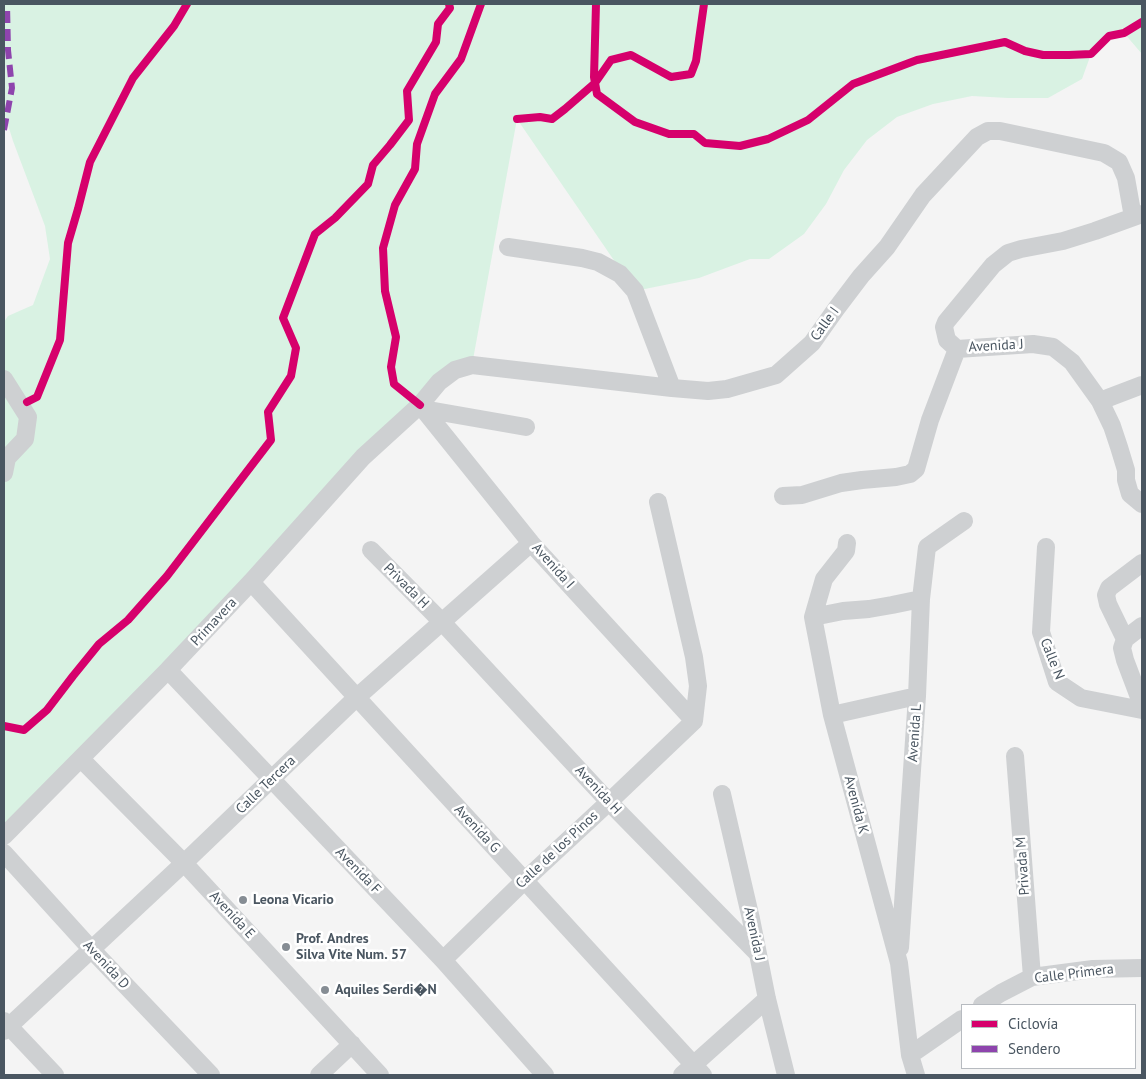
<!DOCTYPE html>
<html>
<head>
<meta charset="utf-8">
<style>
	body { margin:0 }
	#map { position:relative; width:1146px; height:1079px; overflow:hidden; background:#f4f4f4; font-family:"PT Sans",sans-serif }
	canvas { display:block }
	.frame { position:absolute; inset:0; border:5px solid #4a5661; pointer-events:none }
	.legend { position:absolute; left:961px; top:1004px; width:175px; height:65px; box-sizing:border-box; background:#fff; border:1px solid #b7bbc0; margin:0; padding:6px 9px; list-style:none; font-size:15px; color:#4a5661 }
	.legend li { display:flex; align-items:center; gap:10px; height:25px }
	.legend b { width:25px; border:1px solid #b7bbc0 }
</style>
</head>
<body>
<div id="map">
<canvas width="1146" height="1079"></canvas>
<div class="frame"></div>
<ul class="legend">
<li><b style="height:6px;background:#d6006c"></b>Ciclovía</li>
<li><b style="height:6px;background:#8e44ad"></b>Sendero</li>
</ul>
</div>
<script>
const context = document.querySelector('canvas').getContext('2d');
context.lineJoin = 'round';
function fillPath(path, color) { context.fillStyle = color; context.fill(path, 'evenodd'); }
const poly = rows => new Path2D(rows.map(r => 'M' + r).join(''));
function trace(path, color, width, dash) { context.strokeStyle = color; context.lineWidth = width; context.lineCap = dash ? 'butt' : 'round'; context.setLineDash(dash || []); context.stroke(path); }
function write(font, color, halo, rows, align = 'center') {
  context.font = font + ' "PT Sans",sans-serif'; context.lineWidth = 5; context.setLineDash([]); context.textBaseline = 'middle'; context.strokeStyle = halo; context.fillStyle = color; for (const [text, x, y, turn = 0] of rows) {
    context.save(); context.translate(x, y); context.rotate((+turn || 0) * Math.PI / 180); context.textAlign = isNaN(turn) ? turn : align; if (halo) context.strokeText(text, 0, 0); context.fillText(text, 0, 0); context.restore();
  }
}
fillPath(poly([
	[4,4,1142,4,1142,54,1124,33,1109,36,1091,54,1082,79,1048,98,1008,98,972,96,933,104,897,117,867,140,844,170,826,204,804,234,769,259,750,259,699,278,635,291,517,119,472,365,455,370,4,836,4,322,8,316,33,305,50,259,45,226,13,141,4,112]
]), '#d9f2e3');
trace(poly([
	[1142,214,1095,231,1063,241,1021,249,1008,253,993,265,946,322,944,327,947,340,957,349,1033,344,1053,347,1072,362,1100,401,1112,426,1119,447,1126,470,1126,480,1130,494,1142,504],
	[508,247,582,258,598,262,620,274,635,291,672,388],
	[4,379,28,417,25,439,7,458,4,473],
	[1100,401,1142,385],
	[420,405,531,543,694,721],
	[423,409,526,427],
	[783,496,802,495,841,483,862,480,896,477,910,474,916,469,930,420,957,349],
	[658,502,694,657,698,686,694,721],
	[847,543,846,551,824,579,813,617,832,715,899,963,910,1055,916,1075],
	[1046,547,1041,632,1057,682,1081,698,1142,710],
	[371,550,442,622,609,802,758,954],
	[1142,563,1109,588,1106,595,1108,604,1125,639,1122,648,1125,660,1142,705],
	[251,582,703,1075],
	[813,617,843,611,869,609,892,605,921,599],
	[1125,639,1142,626],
	[168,670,443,960,545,1075],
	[832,715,917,696],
	[1015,756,1032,977],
	[81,759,184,863,380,1075],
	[722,794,751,919,767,999,786,1075],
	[4,836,168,670,251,582,363,457,420,405,439,382,455,370,472,365,672,388,708,391,727,389,776,375,812,343,836,309,861,276,887,247,923,195,977,137,988,131,1000,131,1104,153,1119,162,1126,178,1133,217],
	[4,853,91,949,211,1075],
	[900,948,917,696,921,599,927,547,964,521],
	[443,960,524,881,609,802,694,721],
	[982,1005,1001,993,1032,977,1093,969,1142,968],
	[4,1021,55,1075],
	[4,1031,184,863,356,698,531,543],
	[910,1055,962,1019],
	[319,1075,352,1044],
	[682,1075,767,999]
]), '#ced0d2', 18);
trace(poly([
	[4,130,12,88,8,50,7,4]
]), '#8e44ad', 6, [12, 6]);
trace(poly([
	[596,4,594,77,597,94,635,122,669,134,694,134,705,143,740,146,768,139,808,120,853,84,917,60,1005,42,1025,51,1043,55,1069,55,1091,54,1109,36,1124,33,1142,22],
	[517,119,540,117,552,119,565,109,595,83,611,60,631,55,671,77,691,74,696,61,704,4],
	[27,402,37,397,60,340,68,243,78,209,90,162,133,78,174,26,187,4],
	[420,405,394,384,391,367,396,337,385,291,383,248,395,205,415,169,417,144,435,94,461,59,481,4],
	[4,726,24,730,47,710,73,676,99,644,128,620,167,576,271,440,268,412,291,376,296,348,283,318,315,234,335,218,368,184,373,165,390,145,409,120,407,91,436,42,438,24,450,8,449,4]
]), '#d6006c', 8);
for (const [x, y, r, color] of [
	[243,900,5,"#868d94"],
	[286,947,5,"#868d94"],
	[325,990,5,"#868d94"]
]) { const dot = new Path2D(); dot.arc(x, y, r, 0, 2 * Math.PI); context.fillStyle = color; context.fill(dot); trace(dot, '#fff', 2); }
write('14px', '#4a5661', '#fff', [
	["Calle I",825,324,-54],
	["Avenida J",996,346,-3],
	["Avenida I",553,566,48],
	["Privada H",406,586,45],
	["Primavera",214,622,-47],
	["Calle N",1052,659,68],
	["Avenida L",915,733,-86],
	["Calle Tercera",266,785,-44],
	["Avenida H",598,790,47],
	["Avenida K",856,805,75],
	["Avenida G",477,829,47],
	["Calle de los Pinos",557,850,-43],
	["Privada M",1023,866,-94],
	["Avenida F",358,871,46],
	["Avenida E",232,915,47],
	["Avenida J",754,934,78],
	["Avenida D",106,965,47],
	["Calle Primera",1074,974,-7]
]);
write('bold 14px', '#4a5661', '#fff', [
	["Leona Vicario",253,900],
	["Prof. Andres",296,939],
	["Silva Vite Num. 57",296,955],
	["Aquiles Serdi�N",335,990]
], 'left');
</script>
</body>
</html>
